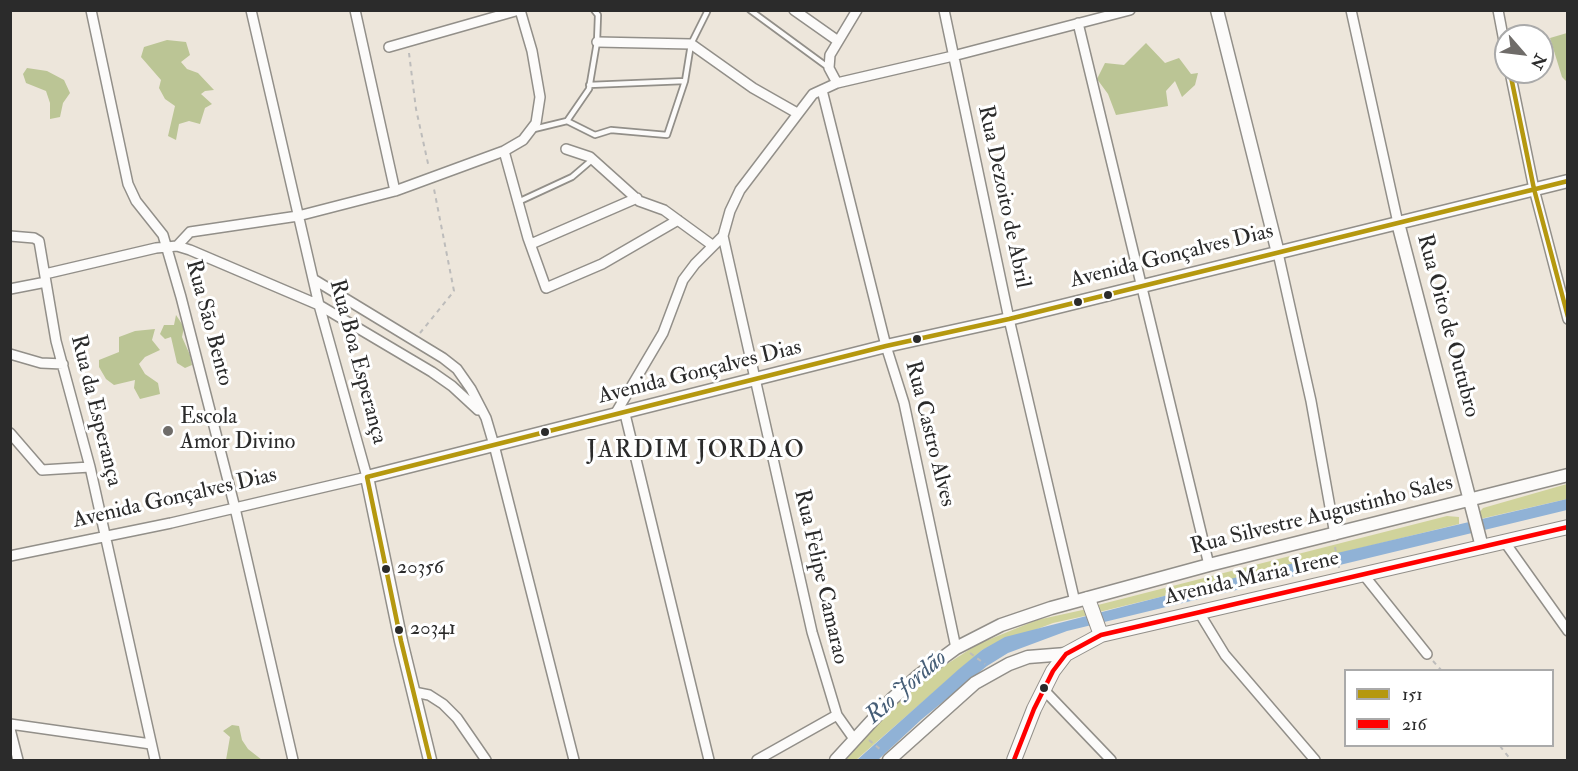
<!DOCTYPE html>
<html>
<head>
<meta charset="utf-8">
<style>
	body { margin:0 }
	#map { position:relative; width:1578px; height:771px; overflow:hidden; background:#ede6db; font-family:"IM FELL Double Pica",serif }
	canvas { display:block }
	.frame { position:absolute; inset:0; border:12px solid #2b2b2b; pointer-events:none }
	.legend { position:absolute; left:1344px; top:669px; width:210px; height:78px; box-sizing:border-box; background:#fff; border:2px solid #aaa; margin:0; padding:8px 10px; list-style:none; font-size:18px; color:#2b2b2b }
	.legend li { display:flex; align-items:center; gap:12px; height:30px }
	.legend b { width:30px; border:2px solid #aaa }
	.north { position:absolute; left:1494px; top:24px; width:60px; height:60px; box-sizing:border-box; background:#fff; border:2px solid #aaa; border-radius:50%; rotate:118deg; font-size:16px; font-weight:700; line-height:24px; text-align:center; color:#2b2b2b }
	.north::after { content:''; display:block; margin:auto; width:21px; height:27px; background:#6f6c69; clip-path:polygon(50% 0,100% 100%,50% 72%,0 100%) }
</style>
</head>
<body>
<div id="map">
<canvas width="1578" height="771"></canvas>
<div class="frame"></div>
<ul class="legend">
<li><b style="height:8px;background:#b5980f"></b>151</li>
<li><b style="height:8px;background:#f00"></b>216</li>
</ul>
<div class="north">N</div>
</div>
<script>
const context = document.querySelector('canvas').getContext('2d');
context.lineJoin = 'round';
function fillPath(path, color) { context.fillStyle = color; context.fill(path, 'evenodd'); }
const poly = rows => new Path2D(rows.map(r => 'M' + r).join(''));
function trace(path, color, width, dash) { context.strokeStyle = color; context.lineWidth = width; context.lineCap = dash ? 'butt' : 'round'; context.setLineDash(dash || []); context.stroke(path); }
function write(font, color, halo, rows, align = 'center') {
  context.font = font + ' "IM FELL Double Pica",serif'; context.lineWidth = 6; context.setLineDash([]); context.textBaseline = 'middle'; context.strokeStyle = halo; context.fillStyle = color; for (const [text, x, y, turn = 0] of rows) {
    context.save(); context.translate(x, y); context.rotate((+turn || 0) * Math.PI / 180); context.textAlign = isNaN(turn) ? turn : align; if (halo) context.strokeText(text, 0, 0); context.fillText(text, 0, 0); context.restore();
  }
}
fillPath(poly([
	[1567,484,1567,499,1480,519,1479,513,1483,508],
	[1447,516,1459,517,1459,524,1099,612,1098,605],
	[1087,609,1089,615,1053,623,982,650,856,760,846,760,874,725,900,701,924,679,978,644,1037,620]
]), '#d0d39b');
fillPath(poly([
	[1567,33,1568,33,1567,82,1562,77,1550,38],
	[167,40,186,42,190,55,181,62,187,69,198,73,214,90,205,91,201,94,212,104,205,108,200,124,189,121,179,124,176,140,168,136,175,106,165,99,159,88,161,80,141,57,144,47],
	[1146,43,1165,63,1179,58,1191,74,1198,73,1195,85,1182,97,1175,81,1166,91,1168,106,1116,115,1108,94,1097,79,1105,63,1124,65],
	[27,68,47,71,64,80,70,93,63,103,60,117,50,119,50,103,46,91,26,83,23,74],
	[176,315,184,327,182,337,190,355,192,365,185,368,177,363,171,337,165,339,160,334,164,325,174,325],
	[155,329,152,340,160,350,145,357,139,364,145,374,158,383,160,394,140,399,134,388,135,380,114,385,106,379,99,367,99,360,119,352,119,337,135,331],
	[232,725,239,726,242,740,248,749,262,760,273,760,226,760,230,737,223,731]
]), '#bbc595');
fillPath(poly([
	[1567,499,1567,510,1067,631,1008,653,987,666,922,719,878,760,857,760,959,669,982,650,1005,637,1269,569]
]), '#90b2d6');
const service = poly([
	[750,10,829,68],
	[589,85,685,81],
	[567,121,595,135,611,130,667,135,685,81,691,44,707,12],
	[534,129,567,121,589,89,597,42,598,15,594,10],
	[518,202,572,177,593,159]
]);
const minor = poly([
	[91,10,128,184,136,201,163,235,181,297,235,508,293,760],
	[355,10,395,191],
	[794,10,838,41],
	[944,10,1009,319,1075,602],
	[1351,10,1398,223],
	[1498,10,1506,52],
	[1078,23,1209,565],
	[597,42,691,44,753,88,797,113],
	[389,47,519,10],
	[1510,72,1534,189,1568,319],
	[837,83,829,68,830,55,857,10],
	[822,90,886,346,904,403,956,648],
	[566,149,590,157,639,201,664,210,712,245],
	[504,151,528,238,546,288,602,264,678,220],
	[10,236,34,238,39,241,56,341,90,467,155,760],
	[531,244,637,198],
	[177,246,190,232,298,216,395,191,504,151,523,140,536,123,540,97,532,51,520,10],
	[1278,253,1311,401,1335,535],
	[45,274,156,248,177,246,190,250,319,305,432,372,452,386,478,410],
	[313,279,443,358,457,369,471,389,486,418,494,445,574,760],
	[10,289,46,282],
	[10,354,41,363,63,364],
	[625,414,709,760],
	[614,416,663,333,683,280,695,264,723,236],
	[10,433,42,470,90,467],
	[1504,541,1568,631],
	[10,556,171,523,367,477,319,305,251,10],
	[1363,574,1427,654],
	[1200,614,1225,655,1315,760],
	[1043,689,1111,760],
	[414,692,429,695,443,704,457,718,486,760],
	[10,724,151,744],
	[10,729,18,760],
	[854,739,837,715,812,632,723,236,730,211,740,190,813,94,837,83,953,56,1130,10],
	[757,760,837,715]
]);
const tertiary = poly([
	[1217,10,1278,253],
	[1398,223,1482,547],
	[430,760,401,641,367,477,886,346,1009,319,1568,181],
	[836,760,892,699,918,676,956,648,1001,625,1051,608,1209,565,1568,475],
	[889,760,975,683,1009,664,1028,657,1066,654]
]);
const secondary = poly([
	[1088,599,1101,635],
	[1014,760,1034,709,1053,671,1066,654,1101,635,1568,527]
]);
trace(service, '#928f89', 8);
trace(minor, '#928f89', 12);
trace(tertiary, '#928f89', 15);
trace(secondary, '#928f89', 16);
trace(poly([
	[409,53,416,109,429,168],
	[420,333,454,291,434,189],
	[1335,547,1339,568],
	[970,653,985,664],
	[1433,661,1441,670],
	[869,740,881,750],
	[1500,746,1511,760]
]), '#bdbcbb', 2, [4.5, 4.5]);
trace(service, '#fcfbfa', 4.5);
trace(minor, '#fcfbfa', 9);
trace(tertiary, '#fcfbfa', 12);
trace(secondary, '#fcfbfa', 14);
trace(poly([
	[1510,72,1534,189,1568,317],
	[430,760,401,641,367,477,886,346,1009,319,1568,181]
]), '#b5980f', 4.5);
trace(poly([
	[1014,760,1034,709,1053,671,1066,654,1101,635,1568,527]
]), '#f00', 4.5);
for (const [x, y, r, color] of [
	[1108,295,5,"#2b2b2b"],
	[1078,302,5,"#2b2b2b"],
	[917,339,5,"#2b2b2b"],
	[168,431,6,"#6f6c69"],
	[545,432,5,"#2b2b2b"],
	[386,569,5,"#2b2b2b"],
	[399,630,5,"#2b2b2b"],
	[1044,688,5,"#2b2b2b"]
]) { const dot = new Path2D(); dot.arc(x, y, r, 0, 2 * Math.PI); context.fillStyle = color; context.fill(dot); trace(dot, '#fff', 2); }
write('20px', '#2b2b2b', '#fff', [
	["20356",397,569],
	["20341",410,630]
], 'left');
write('22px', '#2b2b2b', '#fff', [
	["Rua Dezoito de Abril",1003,197,78],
	["Avenida Gonçalves Dias",1172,257,-14],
	["Rua São Bento",208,323,75],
	["Rua Oito de Outubro",1447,326,75],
	["Rua Boa Esperança",357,362,75],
	["Avenida Gonçalves Dias",700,373,-14],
	["Rua da Esperança",95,411,76],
	["Rua Castro Alves",929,434,76],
	["Avenida Gonçalves Dias",175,499,-13],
	["Rua Silvestre Augustinho Sales",1322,516,-14],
	["Rua Felipe Camarao",820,577,77],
	["Avenida Maria Irene",1252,579,-13]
]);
write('22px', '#2b2b2b', '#fff', [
	["Escola",180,418],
	["Amor Divino",180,443]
], 'left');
context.letterSpacing = '1.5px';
write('24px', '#2b2b2b', '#fff', [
	["JARDIM JORDAO",696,452]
]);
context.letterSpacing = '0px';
write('italic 24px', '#465e77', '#fff', [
	["Rio Jordão",907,688,-41]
]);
</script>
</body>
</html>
